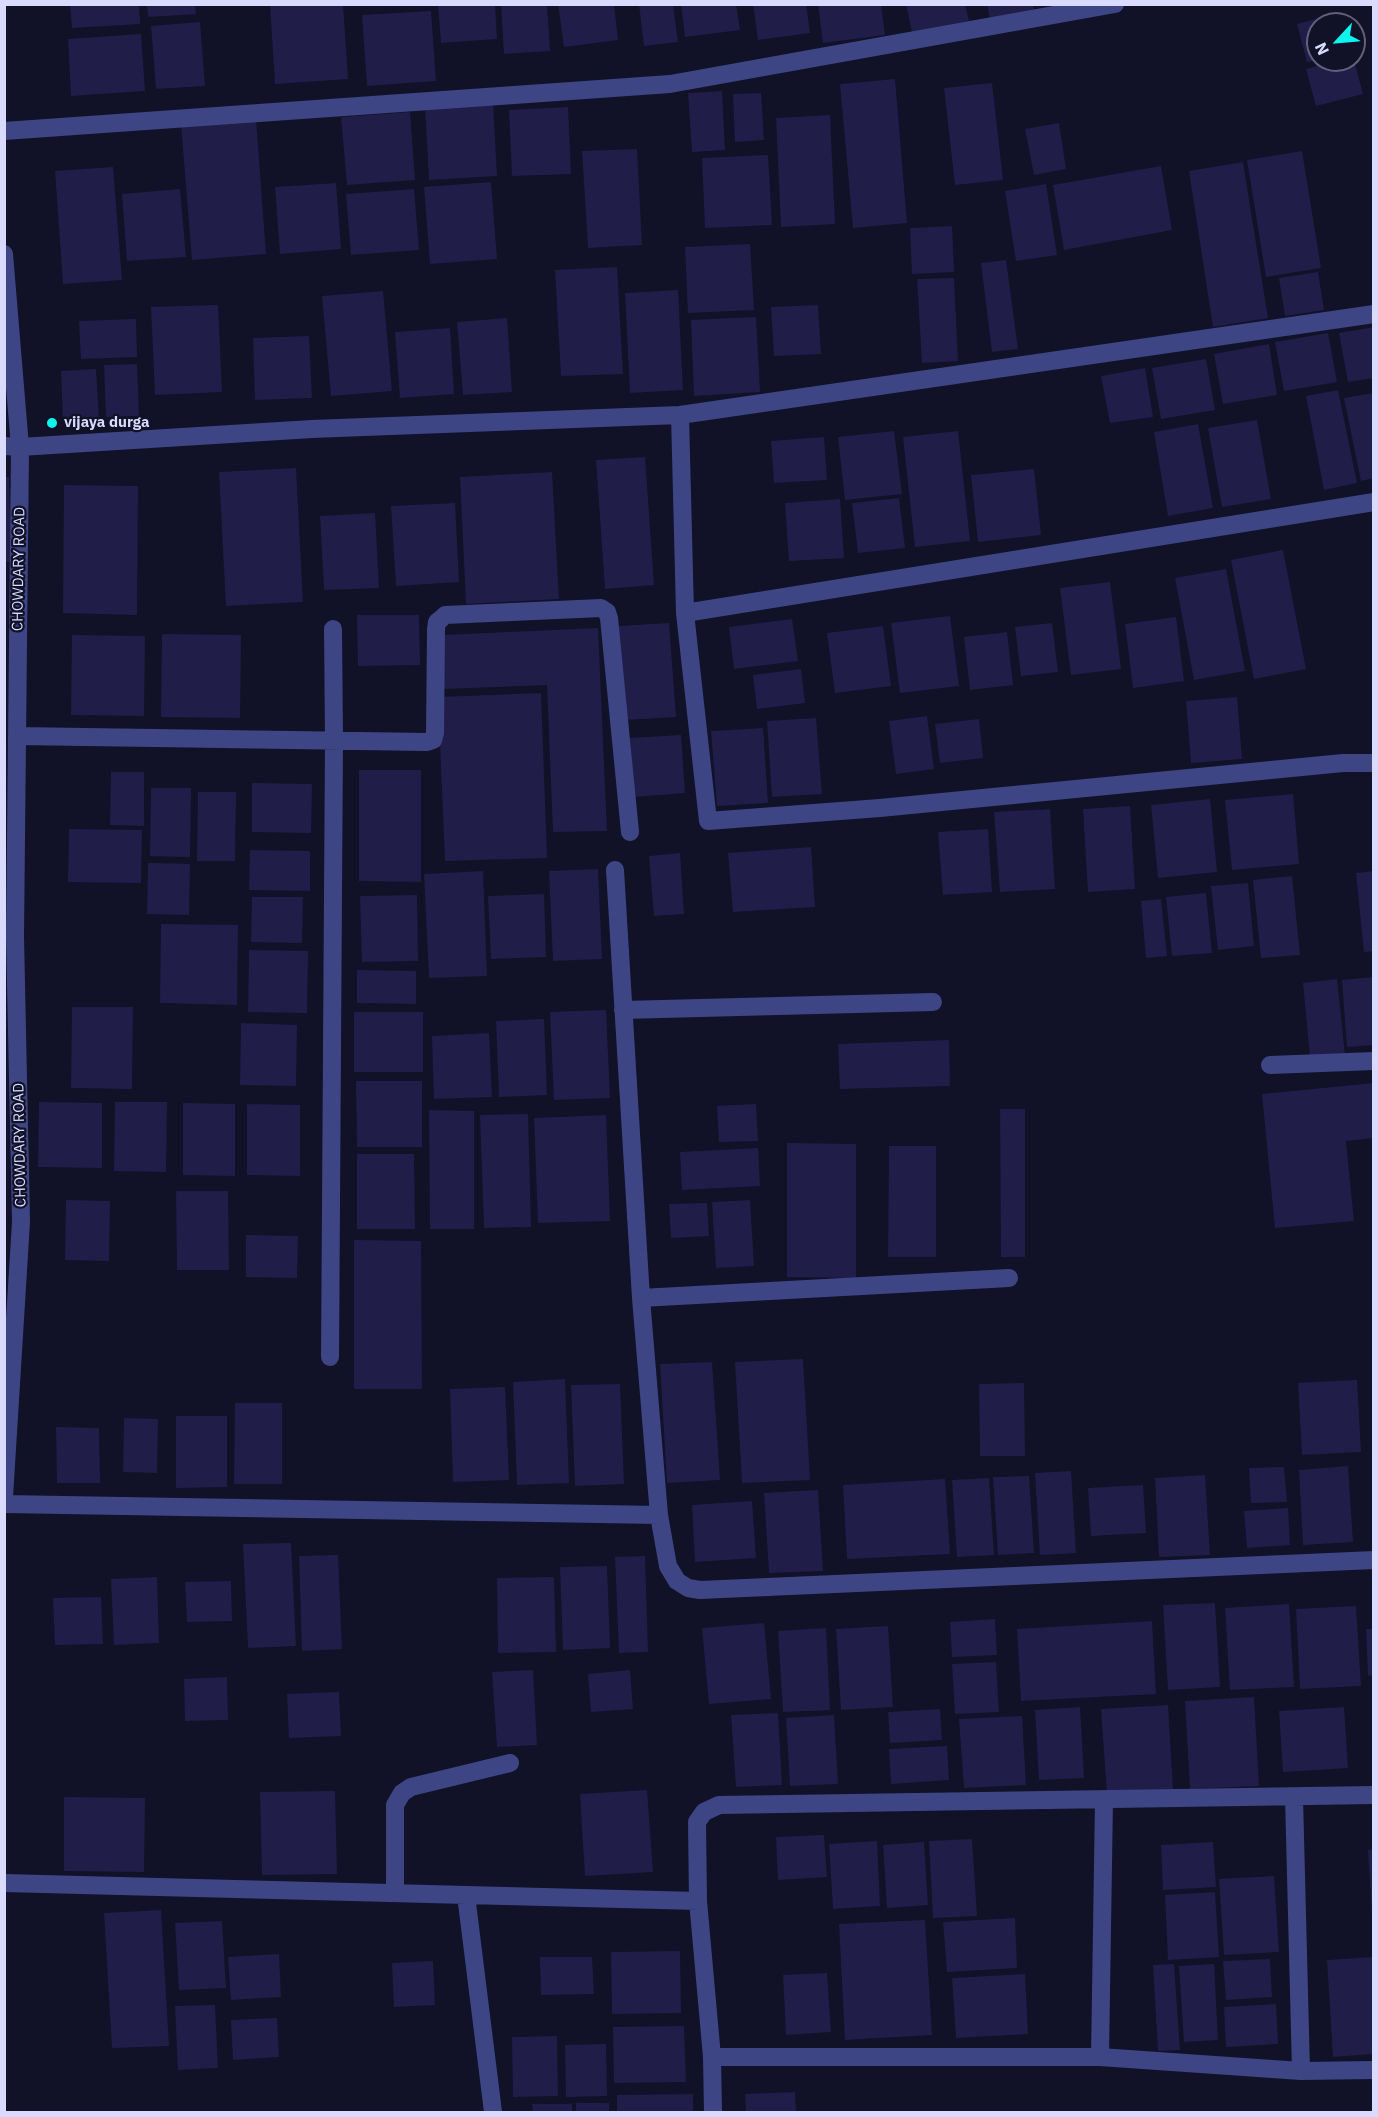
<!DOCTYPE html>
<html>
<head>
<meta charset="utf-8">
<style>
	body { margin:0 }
	#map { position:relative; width:1378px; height:2117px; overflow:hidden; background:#111127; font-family:"IBM Plex Sans",sans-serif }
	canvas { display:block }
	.frame { position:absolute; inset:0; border:6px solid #d9dafe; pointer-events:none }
	.north { position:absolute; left:1306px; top:12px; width:60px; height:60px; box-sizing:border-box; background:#111127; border:2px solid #61617d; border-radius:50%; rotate:244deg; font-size:16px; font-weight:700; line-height:24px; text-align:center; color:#d9dafe }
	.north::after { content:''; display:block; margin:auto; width:21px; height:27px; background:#0cf6ed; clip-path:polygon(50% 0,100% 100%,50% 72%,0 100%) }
</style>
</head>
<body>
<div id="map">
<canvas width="1378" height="2117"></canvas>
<div class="frame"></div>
<div class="north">N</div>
</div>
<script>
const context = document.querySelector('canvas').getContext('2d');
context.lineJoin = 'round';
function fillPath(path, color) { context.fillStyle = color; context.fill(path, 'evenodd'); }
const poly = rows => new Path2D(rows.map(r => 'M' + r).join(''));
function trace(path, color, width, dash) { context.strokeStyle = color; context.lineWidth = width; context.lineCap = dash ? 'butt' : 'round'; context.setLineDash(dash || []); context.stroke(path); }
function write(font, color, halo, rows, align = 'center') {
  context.font = font + ' "IBM Plex Sans",sans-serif'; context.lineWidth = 4.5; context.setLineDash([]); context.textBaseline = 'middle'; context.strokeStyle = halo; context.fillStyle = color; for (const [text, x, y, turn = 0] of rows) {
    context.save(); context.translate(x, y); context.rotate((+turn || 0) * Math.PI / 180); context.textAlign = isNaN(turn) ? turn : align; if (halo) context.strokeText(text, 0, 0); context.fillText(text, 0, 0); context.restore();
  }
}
fillPath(poly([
	[70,4,139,4,140,24,72,28],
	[147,4,195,4,196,14,148,17],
	[270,4,343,4,348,79,275,84],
	[438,4,495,4,497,39,441,43],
	[501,4,547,4,550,51,504,54],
	[558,4,614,4,618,40,564,47],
	[639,4,673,4,678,42,644,46],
	[681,4,736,4,740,30,685,37],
	[753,4,806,4,810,33,758,40],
	[818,4,881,4,885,35,823,43],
	[906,4,965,4,969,21,912,32],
	[987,4,1033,4,1034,11,990,19],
	[431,11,436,81,367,86,362,15],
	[1342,12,1346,24,1318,24,1318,60,1307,62,1297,24],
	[200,22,205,86,156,89,151,26],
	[141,34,145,91,71,96,68,39],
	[1342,60,1354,60,1363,94,1316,106,1306,69],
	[895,79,907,223,853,228,840,84],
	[992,83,1003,180,955,185,944,88],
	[722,91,725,150,692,152,688,93],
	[761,93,764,140,735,142,733,94],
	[493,103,497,176,429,180,425,106],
	[568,107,571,174,512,176,509,110],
	[410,112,415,180,347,185,341,117],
	[830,115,835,224,781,227,776,118],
	[256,119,266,254,192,260,181,124],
	[1059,123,1066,169,1034,175,1025,129],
	[637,149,642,245,588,248,582,151],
	[1302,151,1321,268,1266,277,1247,160],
	[768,155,772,225,705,228,702,158],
	[1243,162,1268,318,1213,327,1189,171],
	[1161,166,1172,230,1064,250,1053,185],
	[113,167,122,280,63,284,55,171],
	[491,182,497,259,430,264,424,187],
	[336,183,341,249,280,254,275,187],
	[1046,184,1057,255,1016,261,1005,191],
	[180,189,186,257,127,261,122,194],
	[414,189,419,250,351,255,346,194],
	[952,226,954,272,912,274,910,228],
	[750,244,754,310,688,313,685,247],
	[1006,260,1018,349,992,352,981,263],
	[617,267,623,374,561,376,555,270],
	[1318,272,1324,310,1285,316,1279,278],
	[954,278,958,361,922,363,917,279],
	[678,290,683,390,630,393,625,293],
	[383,291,392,391,331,396,322,296],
	[218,305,222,392,155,395,151,307],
	[818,305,821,354,774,356,771,307],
	[756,317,760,392,694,396,691,320],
	[507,318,512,392,463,395,457,322],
	[136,319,137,357,81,359,79,321],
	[1374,327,1374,378,1348,382,1339,333],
	[450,328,454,394,400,398,395,332],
	[1328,333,1337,382,1284,391,1275,342],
	[309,336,312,398,255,400,253,338],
	[1269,344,1277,395,1223,404,1214,354],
	[1206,359,1215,410,1161,419,1152,368],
	[137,364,139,416,106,417,104,365],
	[1145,368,1153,417,1110,423,1101,376],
	[96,369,99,421,63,423,61,371],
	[1338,390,1357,483,1324,490,1306,396],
	[1374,393,1374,478,1361,481,1344,398],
	[1257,420,1271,499,1222,507,1208,428],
	[1198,424,1213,508,1168,516,1154,432],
	[894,431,902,494,845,500,838,437],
	[958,431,970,541,915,547,903,437],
	[824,437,827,480,774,483,771,441],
	[645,457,654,585,605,589,596,460],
	[296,468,303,602,226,606,219,472],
	[1034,469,1041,535,978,542,971,475],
	[552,472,559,599,466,604,460,477],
	[4,477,9,477,11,562,4,562],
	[64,485,138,486,137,615,63,613],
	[899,498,905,548,858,553,852,503],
	[840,499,844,558,789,561,785,503],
	[455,503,459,582,396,586,391,506],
	[375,513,379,588,324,590,320,516],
	[1283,550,1306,669,1254,679,1231,560],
	[1226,569,1245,671,1194,680,1175,578],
	[1110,582,1121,669,1071,675,1060,588],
	[357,615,419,615,420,665,358,666],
	[950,616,959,686,900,693,891,623],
	[1176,617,1184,681,1133,688,1125,624],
	[792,619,798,661,734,669,729,627],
	[669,623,676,717,624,720,618,626],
	[1052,623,1058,672,1021,676,1015,627],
	[883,626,891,686,835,693,827,633],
	[598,628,607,831,553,832,547,685,444,689,442,635],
	[1007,632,1013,685,970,690,964,637],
	[162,634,241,635,240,718,161,717],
	[72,635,145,636,144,716,71,715],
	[801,669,805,703,757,709,753,675],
	[541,693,547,858,445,861,438,697],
	[1237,697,1242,759,1191,763,1186,701],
	[927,716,934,769,896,774,889,721],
	[816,718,822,794,772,797,767,721],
	[979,719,983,758,940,763,935,724],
	[763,728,768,803,717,806,711,731],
	[681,735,685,793,634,797,630,738],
	[359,770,421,770,421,882,359,881],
	[111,772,144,772,144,826,110,825],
	[252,783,312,784,311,833,252,832],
	[151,788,191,788,190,857,150,856],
	[198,792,236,792,235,861,197,861],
	[1293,794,1299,864,1232,870,1225,800],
	[1210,799,1217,872,1158,878,1151,805],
	[1130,806,1135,889,1088,892,1083,809],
	[1050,809,1055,889,1000,892,994,812],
	[69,829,142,830,141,883,68,882],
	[988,829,992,892,943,895,938,832],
	[811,847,815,907,733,912,728,853],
	[250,850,310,851,310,891,249,890],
	[680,853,684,914,654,916,649,856],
	[148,863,190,864,189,915,147,914],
	[598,869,602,959,553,961,549,871],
	[483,871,487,976,429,978,424,874],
	[1374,871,1374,951,1364,952,1356,873],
	[1292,876,1300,955,1261,958,1253,880],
	[1248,883,1254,946,1218,950,1211,886],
	[1206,893,1212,953,1172,956,1166,897],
	[544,894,546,957,491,959,488,896],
	[417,895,418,961,362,962,360,896],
	[252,897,303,897,302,943,251,942],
	[1161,899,1167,956,1146,958,1141,901],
	[161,924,238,925,237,1005,160,1003],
	[249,950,308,951,307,1013,248,1012],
	[357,970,416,971,416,1004,357,1003],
	[1374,977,1374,1045,1347,1047,1342,980],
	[1337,979,1345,1055,1310,1057,1303,983],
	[72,1007,133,1007,132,1089,71,1088],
	[606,1010,610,1098,554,1100,550,1012],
	[354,1012,423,1012,423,1072,354,1072],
	[544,1019,547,1095,499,1097,496,1021],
	[241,1023,297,1025,296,1086,240,1085],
	[489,1033,492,1097,434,1099,432,1036],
	[949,1040,950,1086,840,1089,838,1044],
	[356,1081,422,1081,422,1147,357,1147],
	[1374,1083,1374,1138,1346,1141,1354,1221,1275,1228,1262,1094],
	[39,1102,102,1103,102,1168,38,1167],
	[115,1102,167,1102,166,1172,114,1171],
	[183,1103,235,1104,235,1176,183,1175],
	[247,1104,300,1105,300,1176,247,1175],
	[756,1104,758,1141,719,1142,717,1106],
	[1000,1109,1025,1109,1025,1257,1001,1257],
	[429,1110,474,1111,474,1229,430,1229],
	[528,1114,531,1227,484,1228,480,1115],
	[606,1115,610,1221,538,1223,534,1118],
	[787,1143,856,1144,856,1278,787,1277],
	[889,1146,936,1146,936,1257,888,1257],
	[758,1148,760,1186,682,1190,680,1152],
	[357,1154,414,1154,415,1229,357,1229],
	[176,1191,228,1191,229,1270,177,1270],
	[66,1200,110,1201,109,1261,65,1260],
	[750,1200,754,1266,716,1268,712,1202],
	[707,1203,709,1236,671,1238,669,1204],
	[246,1235,298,1236,297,1278,246,1277],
	[354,1240,421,1241,422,1389,354,1389],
	[803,1359,810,1480,742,1483,735,1362],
	[712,1362,720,1480,667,1483,660,1364],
	[565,1379,569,1483,517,1485,513,1382],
	[1357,1380,1361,1452,1302,1455,1298,1383],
	[1024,1383,1025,1456,980,1456,979,1384],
	[620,1384,624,1484,575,1486,571,1385],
	[505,1387,509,1480,453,1482,450,1389],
	[235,1403,282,1403,282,1484,234,1484],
	[176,1416,227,1416,227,1487,176,1488],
	[124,1418,158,1419,157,1473,123,1472],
	[56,1427,99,1428,100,1483,57,1483],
	[1348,1466,1353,1542,1303,1545,1299,1470],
	[1284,1467,1287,1502,1251,1503,1249,1468],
	[1071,1471,1076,1553,1040,1555,1035,1473],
	[1205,1475,1210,1555,1159,1557,1155,1478],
	[1029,1476,1034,1553,998,1555,993,1477],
	[989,1478,994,1555,957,1557,952,1480],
	[945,1479,950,1554,847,1559,843,1485],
	[1143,1485,1146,1533,1091,1536,1088,1488],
	[818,1490,823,1571,769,1573,764,1493],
	[752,1501,756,1558,695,1562,692,1505],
	[1288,1508,1290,1545,1247,1548,1244,1511],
	[291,1543,296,1646,248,1648,243,1544],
	[338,1555,342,1649,302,1651,299,1556],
	[645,1556,648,1652,619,1653,615,1557],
	[607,1566,610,1648,563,1650,560,1567],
	[157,1577,159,1643,114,1645,111,1579],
	[554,1577,556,1652,498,1653,497,1578],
	[231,1581,232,1621,187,1622,185,1582],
	[101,1597,103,1644,55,1645,53,1598],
	[1215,1603,1220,1687,1168,1690,1163,1605],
	[1289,1604,1294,1687,1230,1690,1225,1608],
	[1356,1606,1361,1686,1300,1689,1296,1609],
	[995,1619,997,1655,952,1657,950,1622],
	[1152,1621,1156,1694,1021,1701,1017,1629],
	[764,1623,771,1699,709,1704,702,1628],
	[888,1626,893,1707,841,1710,836,1629],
	[826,1628,830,1710,783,1712,778,1631],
	[1366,1629,1374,1629,1374,1675,1368,1676],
	[996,1662,999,1712,955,1714,952,1664],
	[533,1670,537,1745,497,1747,492,1672],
	[630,1670,633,1709,591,1712,588,1674],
	[227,1677,228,1720,185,1721,184,1679],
	[339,1692,341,1736,289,1738,287,1694],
	[1254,1697,1259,1786,1190,1789,1185,1701],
	[1168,1705,1173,1790,1107,1794,1101,1709],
	[1080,1707,1084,1778,1039,1780,1035,1710],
	[1344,1707,1348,1768,1283,1772,1279,1711],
	[940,1709,942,1740,890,1743,888,1712],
	[778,1713,782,1785,736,1787,731,1715],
	[834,1715,838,1784,790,1786,786,1718],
	[1022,1716,1026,1785,964,1788,959,1719],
	[947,1746,949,1780,891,1784,889,1749],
	[647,1790,653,1872,585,1876,580,1794],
	[335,1791,337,1874,262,1875,260,1792],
	[64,1797,145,1798,144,1872,64,1871],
	[824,1835,827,1877,778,1880,776,1837],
	[972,1839,977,1916,933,1918,929,1841],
	[877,1841,880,1906,833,1909,829,1844],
	[924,1842,928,1905,887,1908,883,1845],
	[1213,1842,1216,1887,1163,1890,1161,1845],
	[1374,1849,1374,1914,1372,1914,1368,1850],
	[1274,1876,1279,1952,1224,1955,1219,1879],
	[1215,1892,1219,1957,1168,1960,1165,1895],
	[161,1910,169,2046,112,2048,104,1913],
	[1015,1918,1017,1968,947,1972,943,1922],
	[925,1920,932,2035,845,2040,839,1924],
	[222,1921,226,1988,179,1990,175,1923],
	[680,1951,681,2013,612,2014,611,1952],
	[279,1954,281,1997,231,2000,228,1957],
	[540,1957,592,1957,594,1994,541,1995],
	[1374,1957,1374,2054,1333,2057,1327,1960],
	[1270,1959,1272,1997,1226,2000,1223,1961],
	[433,1961,435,2005,394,2007,392,1963],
	[1174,1964,1180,2050,1158,2051,1153,1965],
	[1214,1964,1218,2040,1184,2042,1179,1966],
	[827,1973,831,2032,786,2035,783,1975],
	[1025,1974,1028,2034,956,2038,952,1978],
	[1276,2004,1278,2044,1226,2047,1224,2007],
	[215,2005,218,2068,178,2070,175,2006],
	[277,2018,279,2057,233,2060,231,2020],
	[684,2026,686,2082,614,2083,613,2027],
	[557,2036,558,2096,513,2097,512,2037],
	[606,2044,607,2096,566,2097,565,2045],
	[795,2092,796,2112,746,2112,745,2094],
	[693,2094,693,2112,617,2112,617,2095],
	[576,2103,609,2103,609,2112,576,2112],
	[532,2104,572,2104,572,2112,533,2112]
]), '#201d48');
trace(poly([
	[4,131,670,84,1115,4],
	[4,254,20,447,15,936,21,1222,4,1497],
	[680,415,685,613,708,821,880,808,1343,763,1374,763],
	[4,446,20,447,312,429,680,415,1374,314],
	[685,613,1374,502],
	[17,736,427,742,433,740,435,733,436,629,437,622,441,619,445,615,601,608,607,612,609,618,630,832],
	[615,870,641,1298,659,1515,668,1566,677,1581,688,1588,700,1590,1374,1560],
	[623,1010,933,1002],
	[1270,1065,1374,1061],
	[641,1298,1009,1278],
	[330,1357,334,740,333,629],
	[4,1504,659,1515],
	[1294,1797,1301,2071],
	[4,1883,698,1901],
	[395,1893,395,1805,402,1793,411,1787,510,1763],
	[466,1895,493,2112],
	[712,2057,1100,2057,1301,2071,1374,2070],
	[1100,2057,1104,1800],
	[713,2112,712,2057,698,1901,697,1822,704,1812,719,1805,1374,1795]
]), '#3e4585', 18);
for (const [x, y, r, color] of [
	[52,423,6,"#0cf6ed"]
]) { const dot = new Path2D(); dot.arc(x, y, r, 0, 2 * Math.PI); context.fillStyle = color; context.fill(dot); trace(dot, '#111127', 2); }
write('bold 15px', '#d9dafe', '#111127', [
	["vijaya durga",64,423]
], 'left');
write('15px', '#d9dafe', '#111127', [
	["CHOWDARY ROAD",19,569,-89],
	["CHOWDARY ROAD",20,1145,-91]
]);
</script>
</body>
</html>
